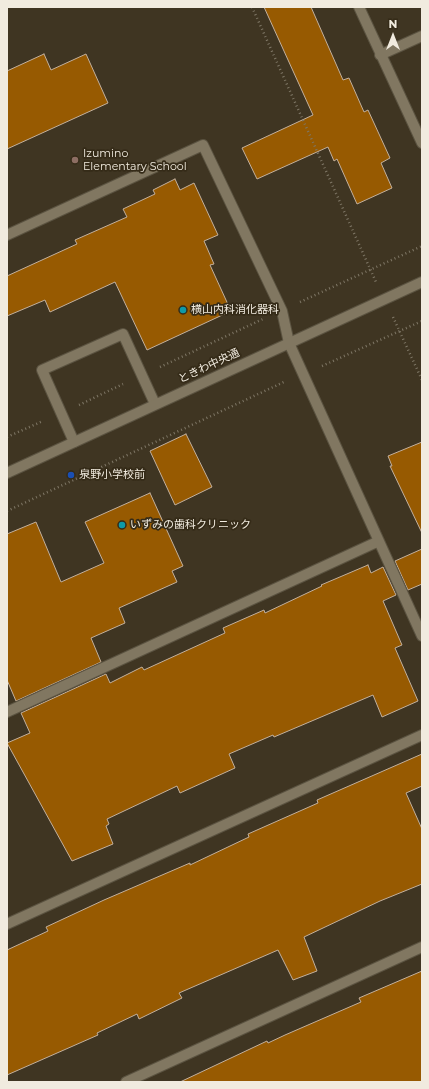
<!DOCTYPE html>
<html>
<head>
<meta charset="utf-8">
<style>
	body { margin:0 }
	#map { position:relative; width:429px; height:1089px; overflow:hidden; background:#3f3522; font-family:Montserrat,sans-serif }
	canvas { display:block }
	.frame { position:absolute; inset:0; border:8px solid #f1ebdf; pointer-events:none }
	.north { position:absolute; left:373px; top:16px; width:40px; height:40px; -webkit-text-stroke:3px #352b18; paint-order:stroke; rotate:0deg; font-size:11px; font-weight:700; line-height:16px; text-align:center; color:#f1ebdf }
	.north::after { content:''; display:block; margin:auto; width:14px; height:18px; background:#f1ebdf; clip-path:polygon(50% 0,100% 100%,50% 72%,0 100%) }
</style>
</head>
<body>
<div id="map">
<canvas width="429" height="1089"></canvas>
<div class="frame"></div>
<div class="north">N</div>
</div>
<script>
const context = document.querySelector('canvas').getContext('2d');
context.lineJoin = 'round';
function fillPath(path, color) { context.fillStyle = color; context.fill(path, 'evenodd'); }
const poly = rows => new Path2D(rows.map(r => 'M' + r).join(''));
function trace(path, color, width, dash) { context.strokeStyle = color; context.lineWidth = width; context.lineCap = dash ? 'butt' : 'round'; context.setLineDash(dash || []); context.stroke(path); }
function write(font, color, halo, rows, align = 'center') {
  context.font = font + ' Montserrat,"Noto Sans JP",sans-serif'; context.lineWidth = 3.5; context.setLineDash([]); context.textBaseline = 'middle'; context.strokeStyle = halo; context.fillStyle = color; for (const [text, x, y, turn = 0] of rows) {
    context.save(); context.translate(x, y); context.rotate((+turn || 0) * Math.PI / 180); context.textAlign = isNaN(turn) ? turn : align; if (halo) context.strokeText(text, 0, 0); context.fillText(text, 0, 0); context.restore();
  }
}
const building = poly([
	[264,7,311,7,343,80,349,78,364,112,368,110,390,158,381,163,392,188,357,204,337,159,334,161,328,147,257,179,242,148,313,115,264,7],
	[44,54,51,70,86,54,108,103,7,149,7,71,44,54],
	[175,179,180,190,194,183,218,235,204,241,214,264,210,265,231,311,147,350,115,282,50,312,45,300,7,316,7,276,77,244,75,240,127,217,123,209,155,194,153,190,175,179],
	[186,434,212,487,175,505,150,451,186,434],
	[422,442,422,533,390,466,392,466,388,456,422,442],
	[150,493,183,566,172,571,177,582,119,608,125,623,91,638,101,662,16,701,7,680,7,534,36,522,61,582,104,563,85,522,150,493],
	[422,549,422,584,408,590,395,561,422,549],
	[368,565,371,573,383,567,396,595,383,601,402,645,395,648,418,701,382,717,373,695,274,737,273,735,229,754,235,768,180,793,177,786,107,819,109,824,106,826,113,844,72,861,7,743,30,733,21,713,106,674,110,683,142,667,144,670,225,633,223,628,264,610,265,613,322,586,321,585,368,565],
	[422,754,422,786,406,793,422,829,422,884,380,901,304,937,317,971,293,980,278,950,179,993,182,998,139,1019,137,1014,97,1033,98,1035,7,1075,7,950,48,931,46,927,104,900,190,863,190,865,249,837,248,834,318,803,317,800,422,754],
	[422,971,422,1082,180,1082,267,1041,268,1043,285,1035,361,1002,359,998,422,971]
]);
fillPath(building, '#975a01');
trace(building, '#c3b09d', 1);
const service = poly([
	[74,442,42,370,123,334,155,404]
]);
const minor = poly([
	[359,7,422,143],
	[380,55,422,36],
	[7,235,203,145,282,311,289,343,422,636],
	[7,712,379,541],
	[7,924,422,735],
	[126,1082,422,947]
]);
const tertiary = poly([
	[7,473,422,282]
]);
trace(service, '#5b5341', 12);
trace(minor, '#5b5341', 12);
trace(tertiary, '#5b5341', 12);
trace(poly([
	[252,7,376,282],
	[300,302,422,246],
	[393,317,422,380],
	[322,366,422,321],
	[160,367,263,319],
	[79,405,123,384],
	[7,437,43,421],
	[7,511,284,382]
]), '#7f7766', 2.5, [1, 3]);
trace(service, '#817761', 10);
trace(minor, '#817761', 10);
trace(tertiary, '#817761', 10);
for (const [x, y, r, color] of [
	[75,160,4,"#8d6e63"],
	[183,310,4,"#0f9aa8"],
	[71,475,4,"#1a4fb4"],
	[122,525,4,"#0f9aa8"]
]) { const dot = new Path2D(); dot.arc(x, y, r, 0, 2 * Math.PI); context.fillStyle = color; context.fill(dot); trace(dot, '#352b18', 1.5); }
write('11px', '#f1ebdf', '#352b18', [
	["Izumino",83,154],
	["Elementary School",83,167],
	["横山内科消化器科",191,310],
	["泉野小学校前",79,475],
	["いずみの歯科クリニック",130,525]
], 'left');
write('11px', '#f1ebdf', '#352b18', [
	["ときわ中央通",209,366,-25]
]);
</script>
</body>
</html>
